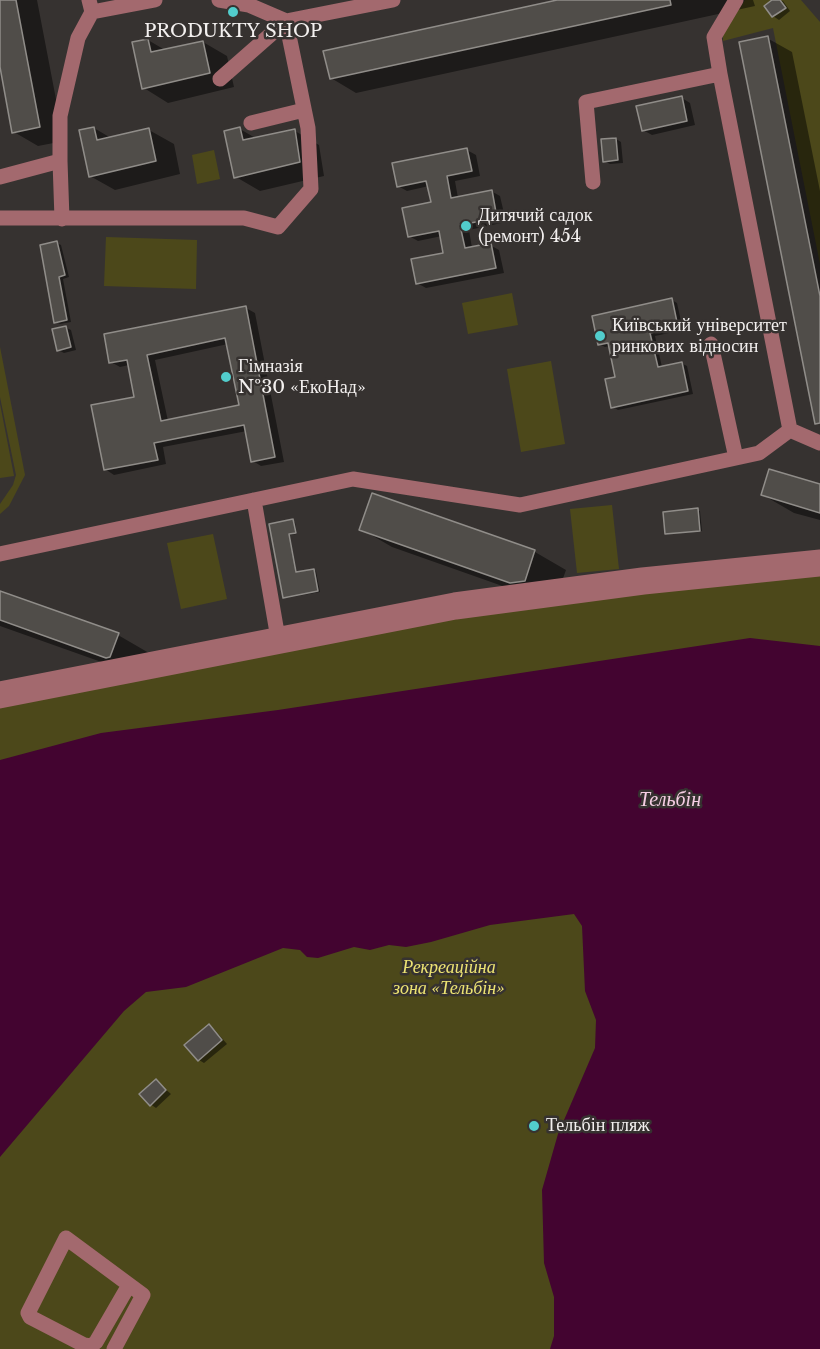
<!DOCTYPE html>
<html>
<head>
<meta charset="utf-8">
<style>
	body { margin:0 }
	canvas { display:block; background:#363230 }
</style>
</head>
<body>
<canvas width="820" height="1349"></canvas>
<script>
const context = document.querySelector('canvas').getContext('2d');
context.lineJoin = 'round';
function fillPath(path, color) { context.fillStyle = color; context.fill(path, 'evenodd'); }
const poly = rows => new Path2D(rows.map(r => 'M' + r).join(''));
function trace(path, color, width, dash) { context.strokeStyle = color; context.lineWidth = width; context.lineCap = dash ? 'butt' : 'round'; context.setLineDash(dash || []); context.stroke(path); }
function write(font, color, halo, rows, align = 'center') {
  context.font = font + ' "Libre Baskerville",serif'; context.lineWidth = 5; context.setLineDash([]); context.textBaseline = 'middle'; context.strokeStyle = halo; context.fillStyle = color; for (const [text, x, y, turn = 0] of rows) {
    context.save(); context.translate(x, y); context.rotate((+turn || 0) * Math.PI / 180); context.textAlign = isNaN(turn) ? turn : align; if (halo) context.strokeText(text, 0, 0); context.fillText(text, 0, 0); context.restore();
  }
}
fillPath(poly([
	[745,0,801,0,820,22,820,264,773,28,723,41,723,33],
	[214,150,220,179,197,184,192,155],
	[106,237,197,240,196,289,104,286],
	[512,293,518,325,468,334,462,303],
	[0,347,25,475,9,506,0,514,0,504,13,485,16,475,0,397],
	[551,361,565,444,521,452,507,369],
	[0,404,14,476,0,478],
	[612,505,619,569,577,573,570,509],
	[213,534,227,599,181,609,167,543],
	[820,558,820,1349,0,1349,0,683]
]), '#4c481a');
fillPath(poly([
	[750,638,820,646,820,1349,550,1349,554,1336,554,1297,544,1263,542,1190,558,1134,595,1048,596,1020,585,991,582,926,574,914,490,925,431,942,406,947,389,945,370,950,354,947,318,958,307,957,300,950,283,948,186,987,146,992,124,1011,0,1157,0,760,101,733,278,710]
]), '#430430');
fillPath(poly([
	[0,0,37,0,64,141,38,146,14,132,0,61],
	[565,0,753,0,755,6,356,93,331,78],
	[775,0,783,1,790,11,779,20,773,16,766,6],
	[767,38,792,52,820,191,820,421],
	[148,40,165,50,203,42,227,56,234,87,168,103,144,88],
	[682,98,690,103,695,125,652,135,643,130],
	[94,128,111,138,149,130,174,144,180,174,115,190,90,176],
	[240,129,257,139,295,131,319,145,324,176,260,191,236,177],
	[616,139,621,142,623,163,610,164,604,161],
	[467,150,476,155,480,176,455,181,458,198,491,191,500,196,506,222,469,230,472,248,490,245,499,250,504,273,426,288,417,283,445,254,442,236,418,241,409,236,432,203,429,186,407,191,398,186],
	[57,243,61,245,69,277,63,279,71,322,60,324,56,322],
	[672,300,677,303,683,330,655,336,662,367,681,363,687,366,693,394,618,410,613,407,617,378,610,346,605,347,599,344],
	[246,308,255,313,284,462,261,466,253,461,247,431,163,447,166,464,114,475,105,469,136,398,129,365,120,367,111,362],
	[228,344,241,406,168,421,155,360],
	[65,327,71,330,76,350,64,353,58,350],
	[820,486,820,520,794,513,763,495],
	[373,495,535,552,566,570,556,598,542,600,392,547,361,529],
	[697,510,700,511,702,531,667,533],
	[293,521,295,522,297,534,290,535,297,573,314,570,316,571,320,592,287,598,284,597,271,525],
	[0,592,118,635,149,653,138,675,0,626],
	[209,1026,214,1029,227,1044,204,1063,199,1060],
	[156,1081,171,1094,156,1108,150,1104]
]), '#0007');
const building = poly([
	[0,0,16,0,40,127,12,133,0,67,0,0],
	[557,0,670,0,671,5,330,79,323,51,557,0],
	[772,0,780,0,786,8,772,17,764,6,772,0],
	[768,36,820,296,820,423,815,424,739,42,768,36],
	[148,39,151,52,203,41,210,73,142,89,132,42,148,39],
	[682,96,687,121,642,131,636,106,682,96],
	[94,127,97,140,149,128,156,161,89,177,79,130,94,127],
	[240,127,243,140,295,129,300,162,234,178,224,131,240,127],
	[616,138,618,160,603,162,601,139,616,138],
	[467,148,472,171,447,176,451,198,492,190,497,218,460,225,465,248,491,243,496,268,416,284,411,259,443,253,439,231,408,237,402,208,431,202,426,181,397,187,392,163,467,148],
	[57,241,65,275,59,277,67,320,54,323,40,245,57,241],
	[672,298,678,327,650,333,658,367,682,362,688,391,611,408,605,379,615,377,608,343,598,345,592,316,672,298],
	[246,306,275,457,251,462,244,425,154,443,158,460,104,470,91,405,134,397,127,360,109,363,104,334,246,306],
	[225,338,239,405,161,421,147,355,225,338],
	[66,326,71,347,57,351,52,329,66,326],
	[769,469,820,484,820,513,761,495,769,469],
	[372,493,535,550,525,581,510,583,359,530,372,493],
	[698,508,700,531,665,534,663,512,698,508],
	[293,519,296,533,289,534,296,572,314,569,318,591,283,598,269,524,293,519],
	[0,591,119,633,110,657,106,658,0,620,0,591],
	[209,1024,222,1040,198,1061,184,1045,209,1024],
	[156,1079,166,1090,150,1106,139,1094,156,1079]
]);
fillPath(building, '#504d49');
trace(building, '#908d89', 1.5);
trace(poly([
	[219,0,249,5,286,21,393,0],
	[736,0,714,37,720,74,790,430,820,443],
	[92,12,155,0],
	[251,123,304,110],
	[60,161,62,219],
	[0,177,60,161,60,116,78,38,92,12,89,0],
	[593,182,586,102,720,74],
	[0,218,244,218,278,227,311,189,308,128,286,21,220,79],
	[711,344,736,458],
	[254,500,279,644],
	[0,554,353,479,520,505,759,453,790,430],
	[0,689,454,600,642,575,820,557],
	[0,701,456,612,644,587,820,569],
	[114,1349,143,1295,66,1238,28,1313,30,1317,84,1345,91,1346,96,1342,129,1285]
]), '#a3696e', 15);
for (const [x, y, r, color] of [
	[233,12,6,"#52cdcc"],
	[466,226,6,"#52cdcc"],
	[600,336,6,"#52cdcc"],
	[226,377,6,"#52cdcc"],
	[534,1126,6,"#52cdcc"]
]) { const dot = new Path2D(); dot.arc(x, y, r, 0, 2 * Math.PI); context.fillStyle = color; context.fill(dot); trace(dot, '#363230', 2); }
write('18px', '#f3f0ef', '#363230', [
	["PRODUKTY SHOP",233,32,"center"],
	["Дитячий садок",478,216],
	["(ремонт) 454",478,237],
	["Київський університет",612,326],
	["ринкових відносин",612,347],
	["Гімназія",238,367],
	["№30 «ЕкоНад»",238,388],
	["Тельбін пляж",546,1126]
], 'left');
write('italic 18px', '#ede373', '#363230', [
	["Рекреаційна",449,968],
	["зона «Тельбін»",449,989]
]);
write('italic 20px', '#f6cee4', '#363230', [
	["Тельбін",670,800]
]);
</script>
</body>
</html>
